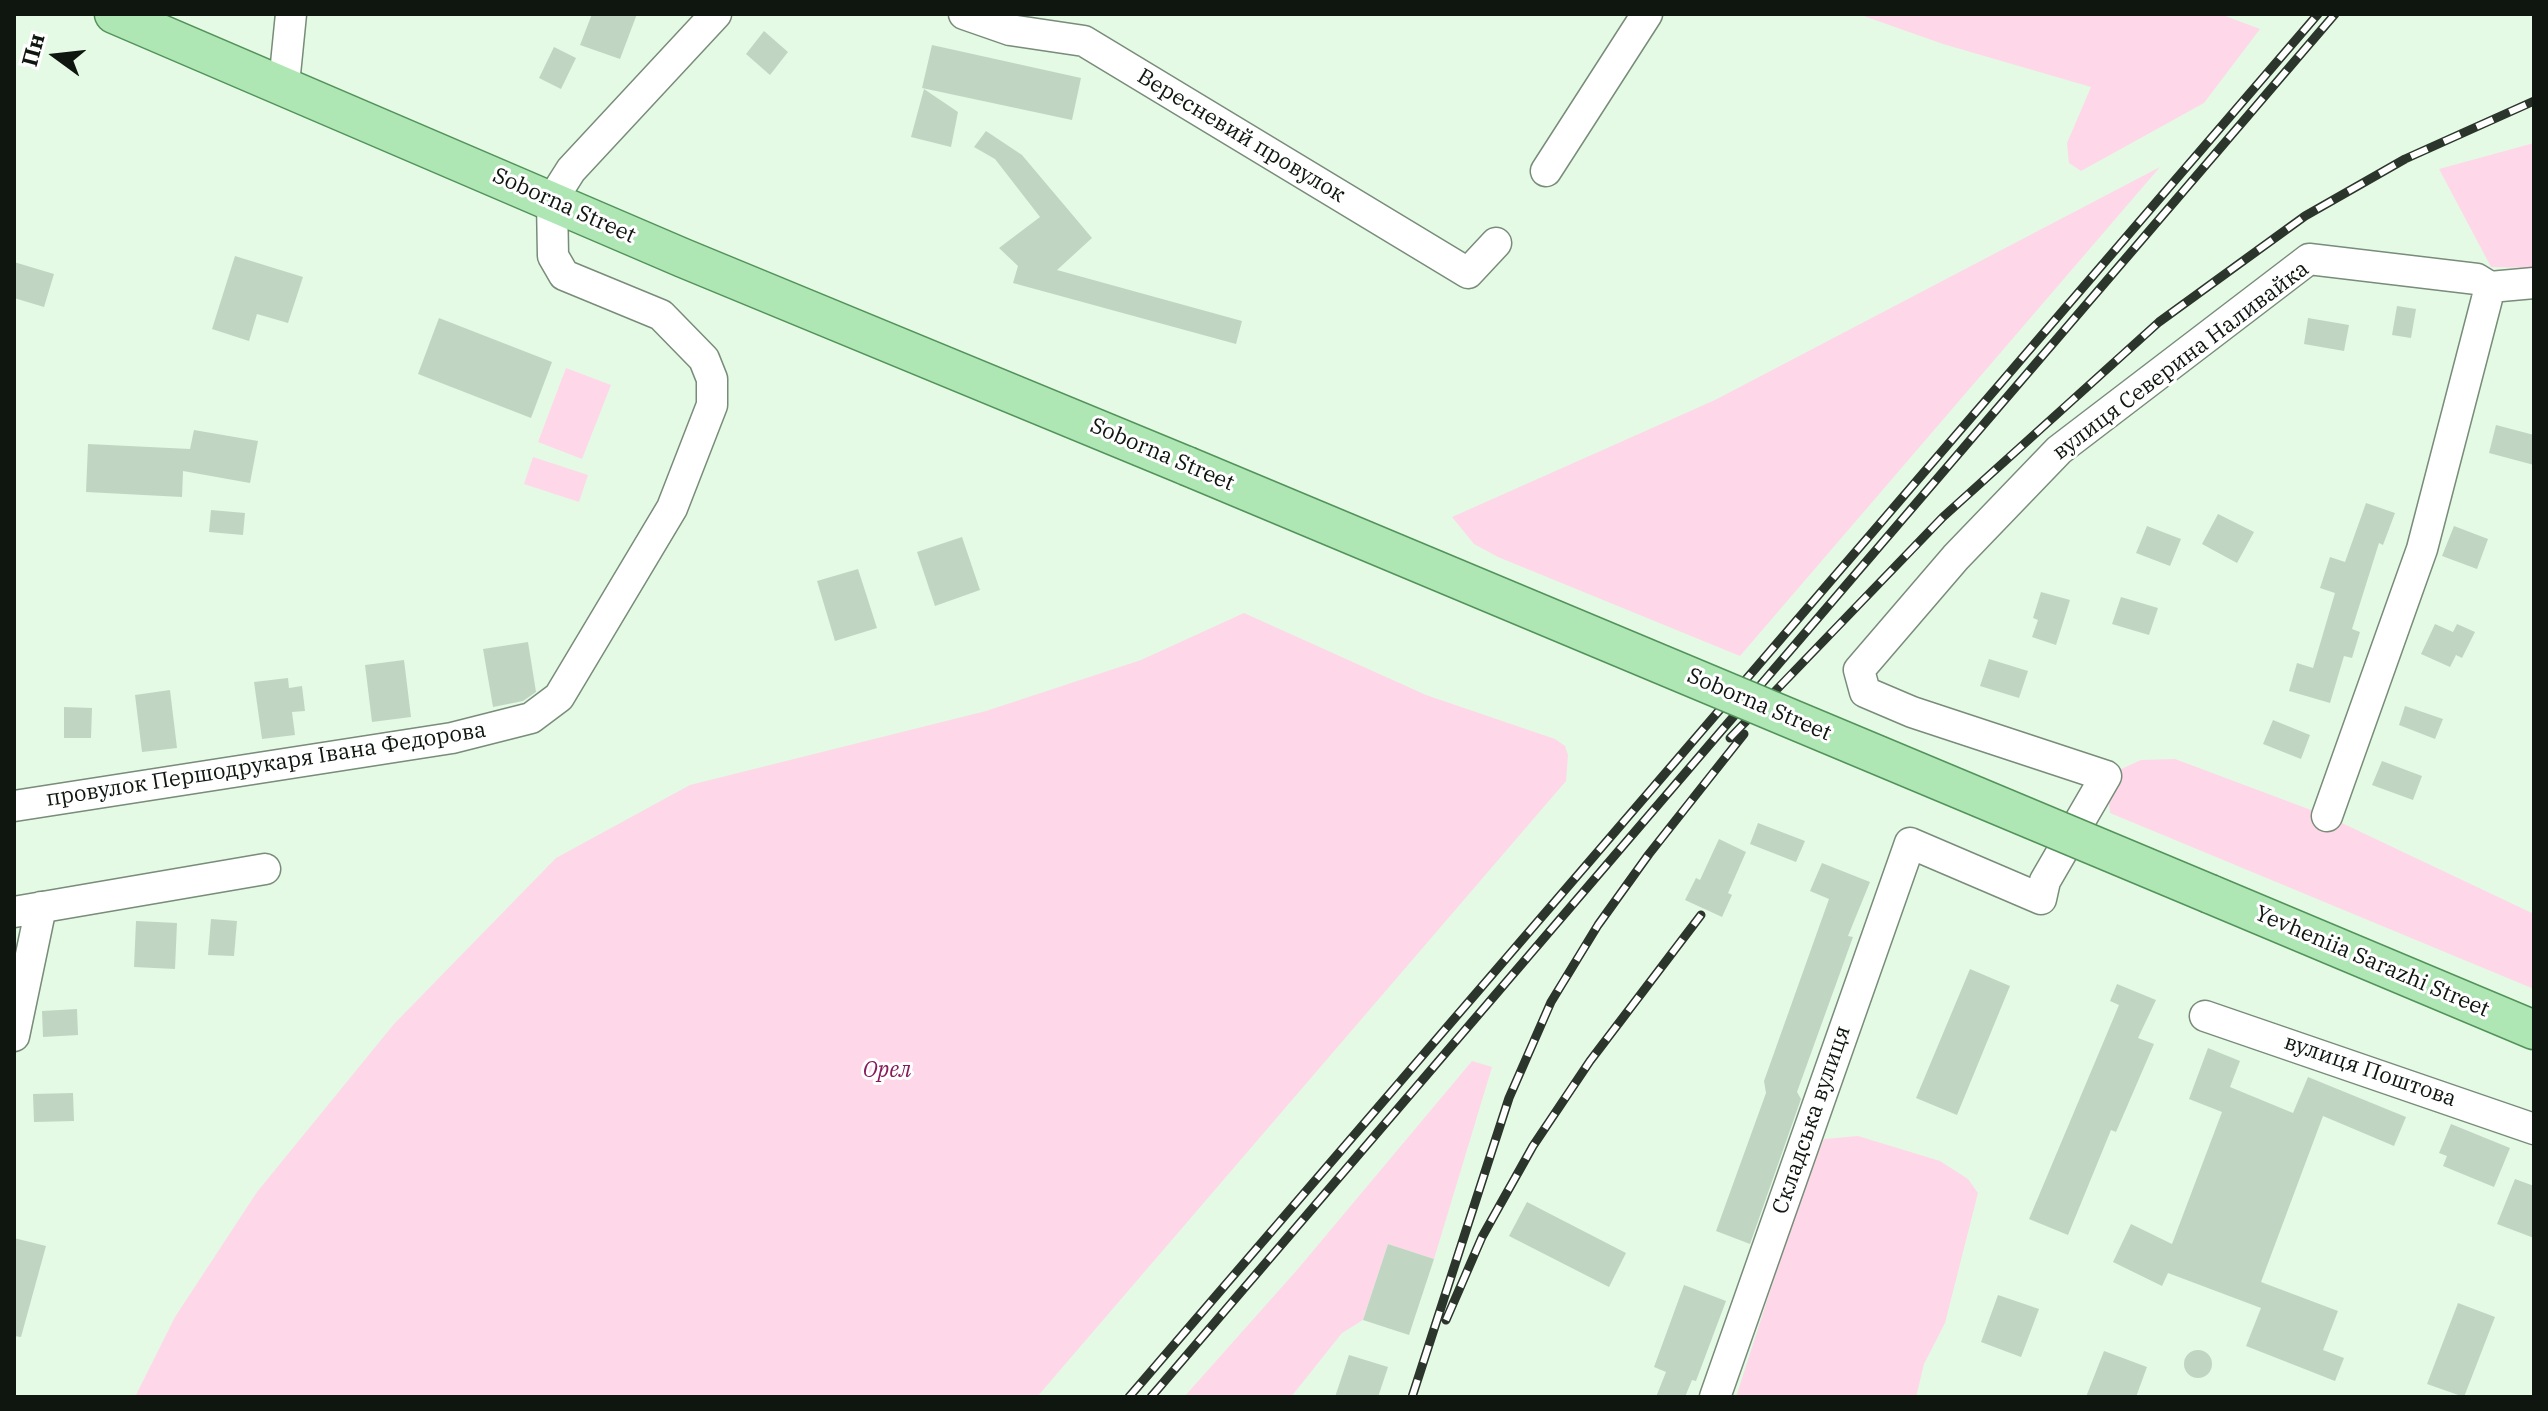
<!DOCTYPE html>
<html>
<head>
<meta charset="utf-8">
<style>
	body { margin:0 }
	#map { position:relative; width:2548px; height:1411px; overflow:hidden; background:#e4fae5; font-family:"IBM Plex Serif",serif }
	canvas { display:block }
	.frame { position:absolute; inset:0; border:16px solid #0f160f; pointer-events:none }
	.north { position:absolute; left:16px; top:16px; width:80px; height:80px; -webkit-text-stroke:6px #fff; paint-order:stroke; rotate:285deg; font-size:22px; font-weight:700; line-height:32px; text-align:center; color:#0f160f }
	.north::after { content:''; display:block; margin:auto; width:28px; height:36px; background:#0f160f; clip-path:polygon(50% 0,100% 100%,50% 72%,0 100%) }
</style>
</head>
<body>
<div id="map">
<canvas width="2548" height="1411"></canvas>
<div class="frame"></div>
<div class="north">Пн</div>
</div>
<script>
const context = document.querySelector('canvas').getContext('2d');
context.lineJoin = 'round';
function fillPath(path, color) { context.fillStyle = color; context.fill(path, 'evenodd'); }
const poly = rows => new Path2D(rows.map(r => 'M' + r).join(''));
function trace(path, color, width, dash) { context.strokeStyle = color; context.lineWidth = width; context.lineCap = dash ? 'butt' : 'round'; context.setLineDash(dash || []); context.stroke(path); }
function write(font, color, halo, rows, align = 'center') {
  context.font = font + ' "IBM Plex Serif",serif'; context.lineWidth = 6; context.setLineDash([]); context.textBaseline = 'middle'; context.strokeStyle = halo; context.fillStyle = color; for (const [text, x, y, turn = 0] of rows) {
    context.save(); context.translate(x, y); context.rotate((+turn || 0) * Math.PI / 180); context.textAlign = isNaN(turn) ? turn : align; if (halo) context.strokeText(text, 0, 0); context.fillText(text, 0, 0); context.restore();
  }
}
fillPath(poly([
	[1858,14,2220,14,2260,29,2204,103,2081,171,2069,163,2067,143,2091,87,1943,44],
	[2534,143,2534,268,2491,267,2439,169],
	[2160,167,1740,656,1498,557,1474,544,1452,517,1715,400],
	[566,368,611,385,582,459,538,442],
	[533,457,588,475,579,502,524,484],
	[1244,613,1426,695,1555,739,1565,746,1568,755,1566,781,1037,1397,135,1397,175,1317,257,1192,394,1024,556,858,690,785,986,711,1141,660],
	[2175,759,2327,816,2534,914,2534,989,2110,813,2106,776,2141,760],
	[1472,1061,1492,1067,1434,1259,1388,1244,1363,1320,1342,1333,1291,1397,1184,1397,1297,1270],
	[1858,1136,1940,1161,1968,1179,1978,1193,1945,1323,1924,1364,1916,1397,1736,1397,1807,1176,1824,1139]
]), '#fed8e9');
fillPath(poly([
	[592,14,637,14,620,59,580,45],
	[764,31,788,52,770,75,746,54],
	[932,45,1081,78,1072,120,922,88],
	[554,47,576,58,561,89,539,78],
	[924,89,958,112,951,147,911,137],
	[986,131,1022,155,1092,238,1057,270,1242,321,1236,344,1013,283,1018,266,999,248,1040,217,995,159,974,147],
	[235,256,303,277,288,323,257,314,249,341,212,329],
	[14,262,54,274,44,307,14,298],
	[2397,306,2416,309,2411,338,2392,335],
	[439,318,552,362,531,418,418,374],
	[2308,318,2349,325,2344,351,2304,344],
	[2496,425,2534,435,2534,465,2489,453],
	[194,430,258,441,250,483,183,471,182,497,86,492,88,444,190,449],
	[2366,503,2395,513,2383,545,2379,543,2352,629,2360,632,2352,658,2344,656,2330,703,2289,691,2297,663,2313,668,2335,593,2320,588,2330,557,2345,562],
	[211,510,245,513,243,535,209,532],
	[2218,514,2254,532,2237,563,2202,544],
	[2147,526,2181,539,2170,566,2136,553],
	[2454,526,2488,539,2477,569,2442,556],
	[962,537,980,590,935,606,917,552],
	[858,569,877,628,835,641,817,581],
	[2041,592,2070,600,2056,645,2032,637,2038,620,2033,618],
	[2121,597,2158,608,2149,635,2112,624],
	[2435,624,2453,632,2457,624,2475,632,2462,658,2456,655,2450,667,2421,654],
	[528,642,536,692,523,701,493,707,483,649],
	[1989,659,2028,671,2019,698,1980,686],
	[404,660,411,717,372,722,365,665],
	[288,678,289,688,302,686,305,711,292,712,295,735,262,739,254,682],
	[170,690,177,748,142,752,135,695],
	[2405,706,2443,719,2435,739,2399,725],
	[64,707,92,708,91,738,64,738],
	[2273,720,2310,735,2301,759,2263,744],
	[2382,761,2422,776,2413,800,2372,785],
	[1758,823,1805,841,1796,862,1750,844],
	[1719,839,1746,852,1728,893,1732,895,1722,917,1685,900,1696,878,1700,880],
	[1822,863,1870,882,1848,936,1853,937,1797,1092,1801,1099,1750,1244,1716,1231,1766,1093,1764,1081,1829,899,1810,891],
	[211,919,237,921,234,956,208,955],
	[136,921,177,923,175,969,134,967],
	[1970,969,2010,986,1957,1115,1916,1098],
	[2117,984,2156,1000,2138,1038,2154,1044,2116,1132,2111,1130,2068,1235,2029,1219,2119,1005,2110,1001],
	[77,1009,78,1035,43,1037,42,1011],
	[2208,1048,2240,1061,2230,1087,2293,1113,2308,1077,2406,1117,2394,1146,2323,1116,2261,1282,2338,1311,2323,1350,2344,1358,2335,1381,2246,1346,2261,1308,2168,1273,2162,1286,2113,1262,2131,1224,2172,1244,2222,1112,2189,1099],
	[73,1093,74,1121,34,1122,33,1094],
	[2451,1124,2510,1148,2494,1187,2443,1166,2447,1156,2439,1153],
	[2515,1179,2534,1186,2534,1238,2497,1224],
	[1527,1202,1626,1253,1609,1287,1509,1236],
	[14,1238,46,1246,21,1337,14,1336],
	[1388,1244,1434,1259,1409,1335,1363,1320],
	[1684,1285,1726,1301,1696,1381,1692,1380,1685,1397,1656,1397,1666,1372,1654,1367],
	[1998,1295,2039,1309,2021,1357,1981,1342],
	[2458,1303,2495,1317,2464,1397,2427,1384],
	'2184 1364a14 14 0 1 1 28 0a14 14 0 1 1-28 0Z',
	[2104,1351,2147,1367,2136,1397,2086,1397],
	[1349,1355,1388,1367,1378,1397,1335,1397]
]), '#c1d6c2');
const minor = poly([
	[964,14,1010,30,1084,41,1468,273,1496,243],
	[284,84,291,14],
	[1546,171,1647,14],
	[14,806,452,738,531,718,559,697,672,508,712,405,712,379,704,359,661,315,564,275,553,256,552,200,571,170,716,14],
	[2327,816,2422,549,2490,287],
	[14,912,265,869],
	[2205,1016,2534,1129],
	[14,1036,41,907],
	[1715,1397,1910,843,2041,899,2045,881,2106,776,1912,712,1865,692,1859,670,1956,557,2059,450,2309,259,2477,279,2490,287,2534,283]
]);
const major = poly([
	[114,14,683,258,1187,466],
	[2210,894,2534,1030]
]);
trace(minor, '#788c79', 33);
trace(major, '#53925a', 41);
trace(minor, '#fff', 30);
trace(major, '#aee6b4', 38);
const rail = poly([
	[1730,738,1943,517,2159,322,2305,216,2405,159,2534,101],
	[1446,1320,1482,1237,1533,1146,1590,1061,1701,915],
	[1129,1397,2318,14],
	[1151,1397,2335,14],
	[1412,1397,1509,1098,1551,1002,1598,925,1649,854,1744,734]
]);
trace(rail, '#2c352c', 9);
trace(rail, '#fff', 6, [18]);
const majorBridge = poly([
	[1187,466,2210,894]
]);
trace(majorBridge, '#53925a', 41, []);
trace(majorBridge, '#aee6b4', 38);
write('22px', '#0f160f', '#fff', [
	["Вересневий провулок",1241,136,31],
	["Soborna Street",564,206,24],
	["вулиця Северина Наливайка",2181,361,-37],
	["Soborna Street",1162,455,23],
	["Soborna Street",1759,705,23],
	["провулок Першодрукаря Івана Федорова",266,765,-9],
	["Yevheniia Sarazhi Street",2372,962,23],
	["вулиця Поштова",2370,1071,19],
	["Складська вулиця",1812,1120,-71]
]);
write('italic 22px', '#861a5b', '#fff', [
	["Орел",887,1071]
]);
</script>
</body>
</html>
